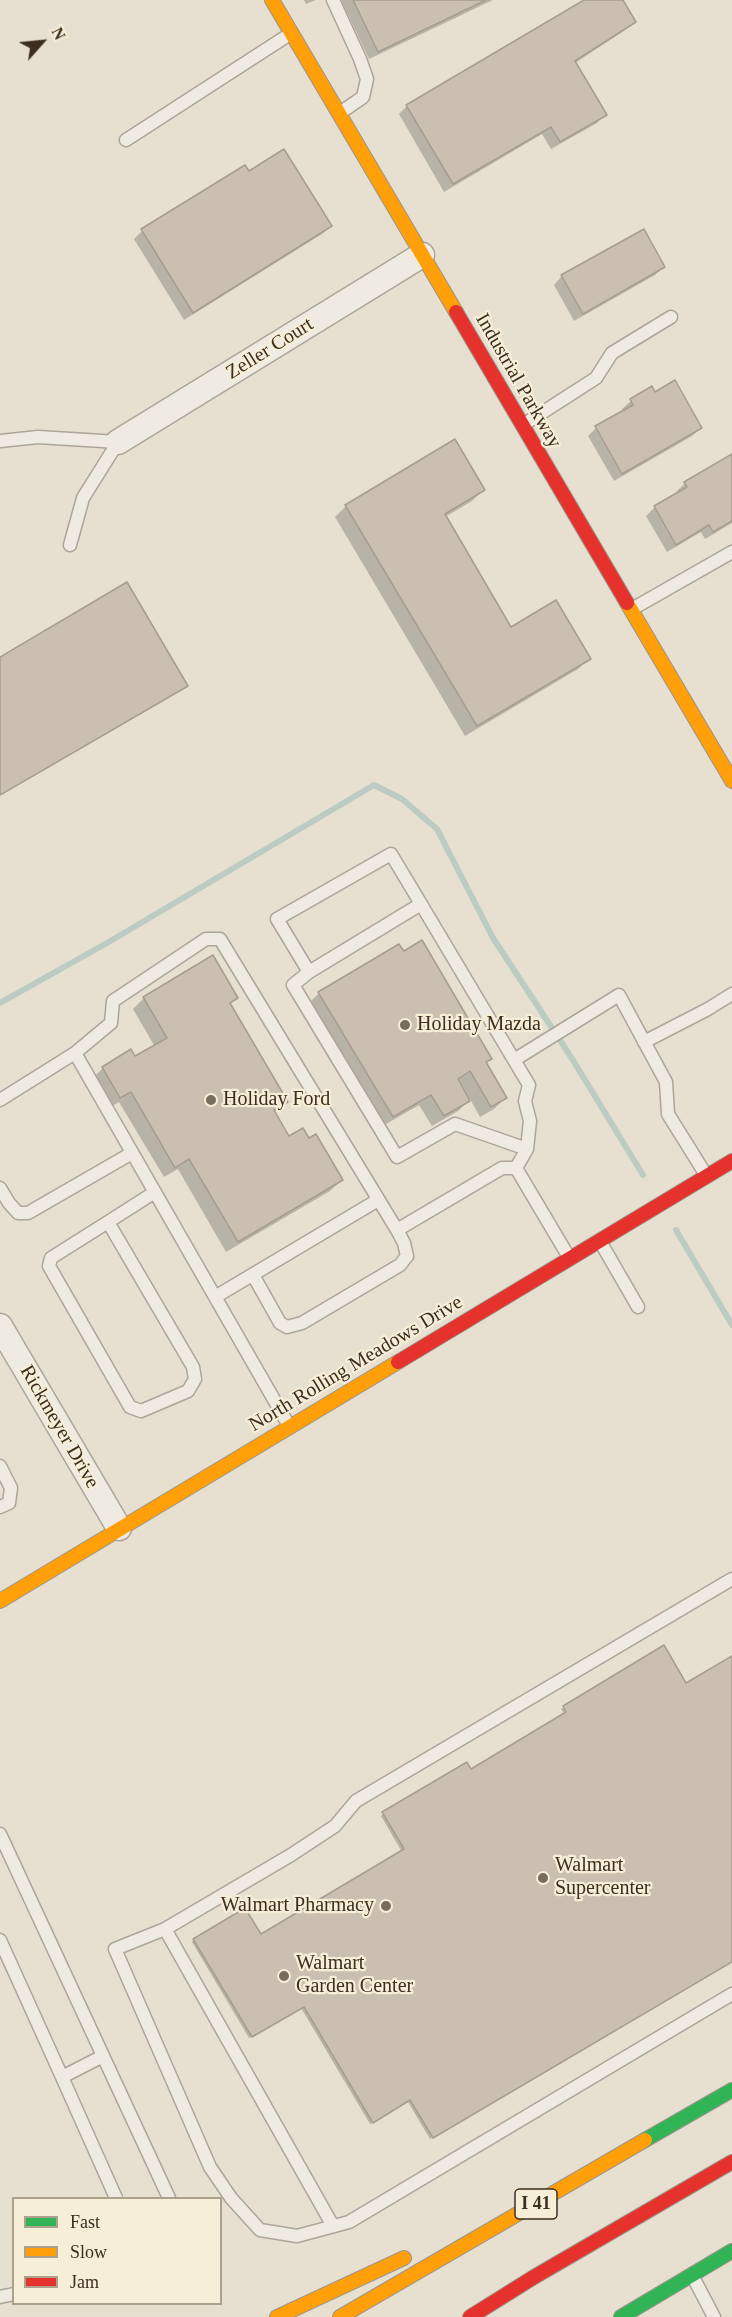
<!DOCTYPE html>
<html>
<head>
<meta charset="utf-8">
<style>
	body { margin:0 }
	#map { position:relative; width:732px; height:2317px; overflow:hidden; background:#e7e0d1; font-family:"Times New Roman",serif }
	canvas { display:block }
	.legend { position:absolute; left:12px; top:2197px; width:210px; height:108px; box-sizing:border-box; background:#f7eed8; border:2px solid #ada18e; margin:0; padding:8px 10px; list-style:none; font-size:18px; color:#3d2e20 }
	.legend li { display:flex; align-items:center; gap:12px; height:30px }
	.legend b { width:30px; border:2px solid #ada18e }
	.north { position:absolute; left:12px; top:12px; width:60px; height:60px; -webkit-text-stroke:4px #f7eed8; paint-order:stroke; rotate:63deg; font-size:16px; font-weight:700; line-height:24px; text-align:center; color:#3d2e20 }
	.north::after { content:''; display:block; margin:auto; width:21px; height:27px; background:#3d2e20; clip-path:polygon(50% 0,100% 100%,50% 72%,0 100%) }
</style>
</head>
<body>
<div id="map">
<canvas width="732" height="2317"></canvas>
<ul class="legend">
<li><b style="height:8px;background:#30b455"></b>Fast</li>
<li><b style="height:8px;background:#ff9f0a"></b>Slow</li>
<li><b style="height:8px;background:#e5322d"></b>Jam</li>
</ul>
<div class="north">N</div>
</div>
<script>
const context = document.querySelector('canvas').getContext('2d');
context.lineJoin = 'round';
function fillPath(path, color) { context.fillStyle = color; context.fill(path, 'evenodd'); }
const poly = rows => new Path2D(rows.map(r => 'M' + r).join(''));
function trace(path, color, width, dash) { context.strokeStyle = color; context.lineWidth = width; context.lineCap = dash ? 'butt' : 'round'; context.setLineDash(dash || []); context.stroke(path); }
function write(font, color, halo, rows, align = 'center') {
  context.font = font + ' "Times New Roman",serif'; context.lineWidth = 4.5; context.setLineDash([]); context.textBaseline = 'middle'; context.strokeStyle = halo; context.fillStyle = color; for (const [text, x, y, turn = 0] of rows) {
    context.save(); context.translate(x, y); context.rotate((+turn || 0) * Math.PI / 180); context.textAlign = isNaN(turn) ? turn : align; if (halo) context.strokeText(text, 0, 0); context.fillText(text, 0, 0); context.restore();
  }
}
fillPath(poly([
	[304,0,316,0,306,4],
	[341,0,493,0,369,59],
	[587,0,622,0,634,22,625,30,575,63,605,114,597,123,551,149,542,134,444,192,399,114,407,106],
	[249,173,330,226,322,234,184,320,134,239,142,231],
	[663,267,655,275,574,321,554,285,562,276],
	[652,388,655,394,701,427,692,436,614,481,588,436,596,428,624,412,622,409,631,401],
	[732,455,732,523,705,539,701,532,667,552,646,516,655,507,678,494,677,491,685,483],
	[483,490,472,501,445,517,511,629,589,658,578,669,465,736,335,517,346,506],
	[319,993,490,1059,485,1063,505,1098,494,1109,480,1117,470,1099,458,1111,432,1126,419,1105,381,1127,308,1004],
	[236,997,229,1005,286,1101,274,1113,289,1138,341,1180,330,1191,226,1252,178,1169,164,1177,119,1102,109,1108,92,1079,103,1068,135,1058,155,1047,133,1009,144,998],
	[732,1657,732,1962,430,2139,408,2102,370,2124,301,2008,249,2038,192,1942,194,1940,260,1936,402,1852,381,1816,383,1814,466,1764,470,1771,565,1715,561,1709,564,1707,686,1685]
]), '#0003');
trace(poly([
	[0,1003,107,943,374,785,402,799,437,829,493,938,571,1057,643,1175],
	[676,1230,732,1325]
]), '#bcccc2', 6);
const building = poly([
	[353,0,486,0,378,52,353,0],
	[584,0,623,0,636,22,575,61,607,115,560,142,551,127,453,184,406,105,584,0],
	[284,149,332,226,193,313,141,229,245,165,249,171,284,149],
	[644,229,665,267,583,314,561,275,644,229],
	[675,380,702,428,622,474,595,426,633,405,630,399,652,386,655,392,675,380],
	[455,439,485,490,445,514,511,627,556,600,591,659,477,726,345,505,455,439],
	[732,454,732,521,713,532,709,525,676,545,654,506,687,487,684,482,732,454],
	[127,582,188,686,0,795,0,657,127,582],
	[422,940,492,1059,486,1062,507,1098,491,1107,470,1071,458,1079,470,1101,444,1116,431,1095,393,1117,318,992,399,944,404,951,422,940],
	[213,955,238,998,230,1003,288,1102,274,1110,289,1136,303,1128,309,1138,316,1134,343,1180,238,1242,189,1159,175,1168,131,1092,120,1098,102,1067,131,1049,135,1056,167,1038,143,997,213,955],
	[664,1645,686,1683,732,1656,732,1962,433,2138,410,2100,373,2123,304,2007,252,2037,193,1939,245,1908,261,1934,404,1849,382,1812,467,1762,471,1769,566,1712,563,1706,664,1645]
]);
fillPath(building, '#cbbfb2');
trace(building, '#a89c90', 1.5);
const lane = poly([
	[333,0,360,59,367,79,363,97,340,113],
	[126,140,290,34],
	[523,425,596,378,612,353,671,317],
	[0,441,38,437,118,442,83,498,70,545],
	[632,609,732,552],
	[421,904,309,972,277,919,391,854,421,904,514,1060],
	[309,972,293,985,397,1157,455,1124,527,1149],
	[644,1042,708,1009,732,994],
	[75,1053,288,1424],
	[0,1100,75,1053,111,1023,113,1001,206,939,220,939,397,1230,404,1243,407,1256,400,1265,302,1323,287,1327,280,1323,253,1275],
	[516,1168,527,1149,530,1121,525,1101,529,1085,514,1060,619,995,666,1082,668,1114,706,1175],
	[0,1188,9,1203,18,1213,28,1213,132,1153],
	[108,1222,193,1367,195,1379,188,1391,141,1411,130,1407,49,1266,51,1258,108,1222,155,1192],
	[397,1230,502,1168,516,1168,570,1259],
	[601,1243,638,1307],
	[215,1297,378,1200],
	[0,1466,11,1488,9,1503,0,1507],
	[732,1579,356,1801,335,1826,291,1855,165,1929,115,1949,210,2167,231,2198,260,2230,297,2236,349,2222,732,1994],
	[0,1834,169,2198],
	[165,1929,333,2226],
	[0,1940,62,2077,103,2056],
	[62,2077,116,2198],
	[692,2275,714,2317],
	[0,2297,14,2294]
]);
const street = poly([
	[118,442,422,255],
	[0,1326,119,1528]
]);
const fast = poly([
	[645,2140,732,2090],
	[621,2317,732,2251]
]);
const slow = poly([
	[272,0,456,312],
	[627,603,732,781],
	[0,1601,398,1362],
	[277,2317,404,2258],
	[340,2317,645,2140]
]);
const jam = poly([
	[456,312,627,603],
	[398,1362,732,1161],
	[470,2317,534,2277,732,2162]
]);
trace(lane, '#ada599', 15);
trace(street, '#ada599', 27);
trace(fast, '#9c958a', 16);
trace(slow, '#9c958a', 16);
trace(jam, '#9c958a', 16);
trace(lane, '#efebe3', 12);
trace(street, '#efebe3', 24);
trace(fast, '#30b455', 14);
trace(slow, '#ff9f0a', 14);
trace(jam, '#e5322d', 14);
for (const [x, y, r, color] of [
	[405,1025,6,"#786c5e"],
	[211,1100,6,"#786c5e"],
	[543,1878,6,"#786c5e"],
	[386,1906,6,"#786c5e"],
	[284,1976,6,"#786c5e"]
]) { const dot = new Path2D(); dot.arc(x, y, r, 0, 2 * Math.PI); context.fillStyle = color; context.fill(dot); trace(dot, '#f7eed8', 2); }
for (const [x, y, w] of [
	[536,2204,42]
]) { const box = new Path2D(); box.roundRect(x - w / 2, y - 15, w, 30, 4.5); context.fillStyle = '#f7eed8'; context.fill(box); trace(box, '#3d2e20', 1.5); }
write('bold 18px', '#3d2e20', null, [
	["I 41",536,2204]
]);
write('20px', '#3d2e20', '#f7eed8', [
	["Zeller Court",270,349,-32],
	["Industrial Parkway",518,381,60],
	["North Rolling Meadows Drive",356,1364,-31],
	["Rickmeyer Drive",59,1427,60]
]);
write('20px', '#3d2e20', '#f7eed8', [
	["Holiday Mazda",417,1025],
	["Holiday Ford",223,1100],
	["Walmart",555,1866],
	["Supercenter",555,1889],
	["Walmart Pharmacy",374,1906,"right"],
	["Walmart",296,1964],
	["Garden Center",296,1987]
], 'left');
</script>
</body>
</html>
